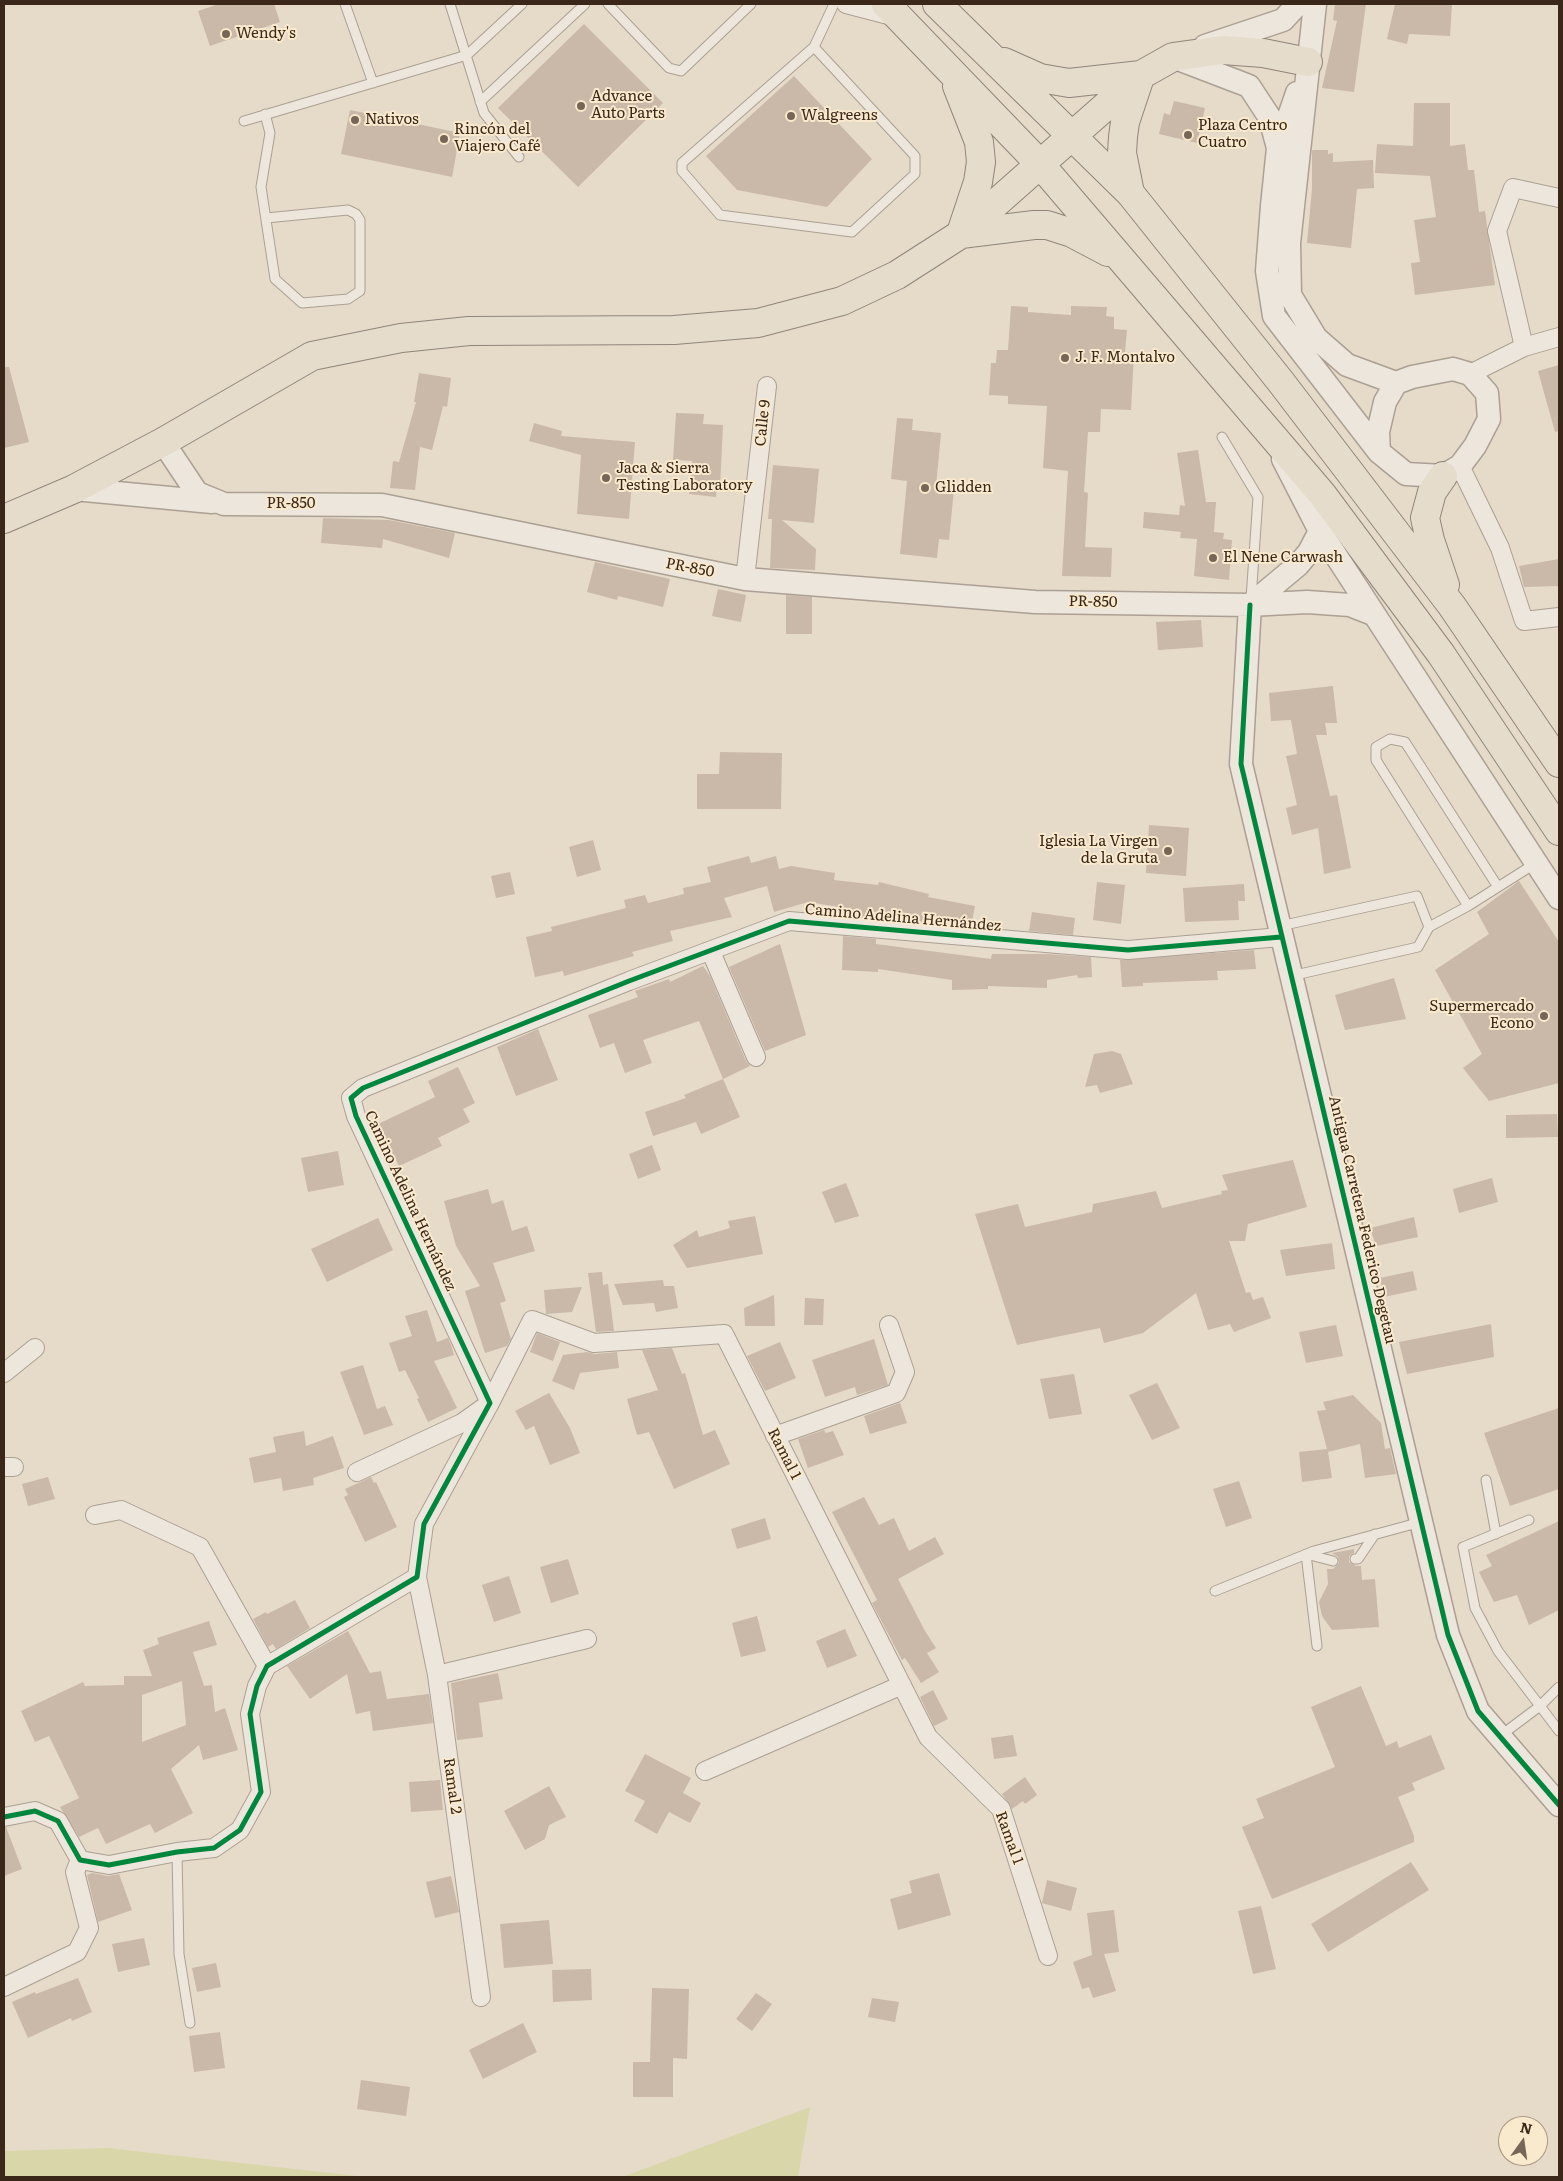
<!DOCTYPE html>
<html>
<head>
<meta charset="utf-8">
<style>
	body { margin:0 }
	#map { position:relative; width:1563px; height:2181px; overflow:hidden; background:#e6dbc9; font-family:Literata,serif }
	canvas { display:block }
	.frame { position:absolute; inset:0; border:5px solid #3a271a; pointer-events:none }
	.north { position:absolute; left:1498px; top:2116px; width:50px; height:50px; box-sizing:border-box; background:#f9e9cd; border:1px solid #ad9b85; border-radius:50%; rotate:14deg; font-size:14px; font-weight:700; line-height:20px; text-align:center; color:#3a271a }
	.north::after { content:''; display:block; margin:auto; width:18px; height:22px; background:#766657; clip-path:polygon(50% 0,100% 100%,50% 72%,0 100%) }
</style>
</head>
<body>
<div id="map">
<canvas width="1563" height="2181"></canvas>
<div class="frame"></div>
<div class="north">N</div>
</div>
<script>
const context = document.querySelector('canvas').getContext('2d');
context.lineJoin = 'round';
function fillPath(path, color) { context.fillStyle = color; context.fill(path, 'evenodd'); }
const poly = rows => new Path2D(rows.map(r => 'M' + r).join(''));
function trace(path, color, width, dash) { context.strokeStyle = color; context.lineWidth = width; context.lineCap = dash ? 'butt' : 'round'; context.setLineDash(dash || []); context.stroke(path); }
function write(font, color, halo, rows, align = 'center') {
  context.font = font + ' Literata,serif'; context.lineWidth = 4; context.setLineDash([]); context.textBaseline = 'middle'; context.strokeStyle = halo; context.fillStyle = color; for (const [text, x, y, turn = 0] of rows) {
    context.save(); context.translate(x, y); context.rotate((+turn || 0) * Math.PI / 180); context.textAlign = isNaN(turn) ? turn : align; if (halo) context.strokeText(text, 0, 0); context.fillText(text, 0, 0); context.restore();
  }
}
fillPath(poly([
	[810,2107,798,2177,622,2177],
	[108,2148,366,2177,4,2177,4,2151]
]), '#d9d6aa');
fillPath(poly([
	[219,4,274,4,280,22,210,46,198,11],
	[1335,4,1366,4,1354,92,1322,88,1337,21,1333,20],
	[1395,4,1452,4,1450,36,1409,34,1407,44,1387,39],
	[584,24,663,103,578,187,498,108],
	[794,76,872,159,827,207,737,190,706,156],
	[1174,101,1205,108,1197,143,1159,134,1164,113,1170,115],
	[1414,103,1450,103,1450,146,1465,144,1468,170,1474,170,1479,212,1485,211,1495,285,1415,295,1411,263,1420,262,1414,220,1436,217,1430,176,1375,173,1377,144,1413,146],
	[350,110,460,133,452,177,341,154],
	[1312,150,1328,150,1328,154,1333,153,1333,162,1373,160,1374,188,1357,189,1351,248,1307,243,1312,189],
	[1011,306,1028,307,1028,312,1071,315,1071,306,1107,307,1106,316,1114,317,1114,329,1127,330,1125,352,1134,353,1131,410,1101,409,1100,432,1088,432,1084,492,1088,493,1085,547,1112,548,1111,577,1062,576,1068,471,1043,468,1047,406,1008,404,1008,396,989,395,991,363,996,363,997,350,1008,350],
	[1559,365,1559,431,1555,432,1538,371],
	[4,367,9,367,29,442,4,448],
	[419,373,451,378,447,407,443,406,432,450,420,447,415,490,390,488,393,461,399,462,416,402,414,402],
	[676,413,704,414,703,424,723,425,720,487,717,487,716,497,689,494,692,461,673,460],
	[897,418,913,419,912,430,941,433,936,487,954,489,949,540,939,539,937,558,900,554,907,481,891,479],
	[534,423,562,431,561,436,635,442,629,519,577,514,581,455,529,441],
	[1198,450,1206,502,1216,502,1214,532,1224,533,1223,539,1232,540,1229,580,1194,576,1197,539,1180,538,1181,532,1143,528,1144,512,1179,515,1180,505,1185,506,1177,453],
	[773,465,819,469,814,523,782,520,816,549,815,570,770,568,772,519,768,519],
	[323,518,389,520,455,533,449,558,383,539,382,548,321,543],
	[1559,559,1559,586,1524,587,1519,566],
	[595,562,670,579,663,607,618,596,617,600,587,592],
	[718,589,746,595,741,622,712,616],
	[786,595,812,597,812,634,786,634],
	[1201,620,1203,647,1158,650,1156,622],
	[1333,686,1337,723,1325,723,1327,735,1316,735,1330,796,1337,795,1351,868,1324,874,1318,828,1292,835,1286,808,1297,805,1286,756,1297,754,1291,720,1271,721,1269,693],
	[720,752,782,753,781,809,697,809,697,774,719,774],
	[1149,825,1189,828,1186,876,1146,873],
	[593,840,601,870,577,877,569,847],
	[749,856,751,863,776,856,779,869,791,866,835,873,834,880,878,885,879,882,929,894,928,897,975,906,971,926,923,917,922,922,908,921,874,912,874,918,844,915,838,913,839,907,808,902,774,912,767,886,724,898,732,917,670,931,673,941,632,952,634,956,564,976,563,971,535,977,526,937,552,931,551,927,626,908,624,900,645,895,648,903,684,894,683,888,711,882,707,867],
	[510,872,515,894,496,898,491,876],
	[1519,881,1559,942,1559,1083,1489,1101,1463,1068,1482,1054,1435,970,1489,934,1477,912],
	[1097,882,1125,885,1121,924,1093,920],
	[1244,884,1245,901,1238,901,1239,920,1185,922,1183,888],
	[1032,912,1075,918,1073,935,1029,931],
	[843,936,876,939,876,944,991,959,992,954,1047,954,1091,957,1092,977,1078,978,1077,975,1047,980,1047,988,988,986,988,989,952,990,952,980,878,969,878,972,842,970],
	[780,944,806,1035,765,1051,729,967],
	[1254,950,1256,969,1217,971,1218,980,1143,983,1143,986,1122,987,1120,960],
	[703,966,710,976,746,1061,750,1066,723,1079,699,1021,643,1040,652,1063,625,1073,614,1043,600,1048,588,1015,638,997,635,991,669,979,670,982],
	[1394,978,1406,1019,1345,1030,1335,995],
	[538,1029,558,1080,516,1096,497,1047],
	[1112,1051,1121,1054,1133,1084,1100,1093,1097,1085,1085,1087,1094,1054],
	[458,1067,475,1103,463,1109,470,1122,438,1138,442,1146,399,1166,378,1124,435,1097,428,1081],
	[723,1079,740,1117,701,1134,696,1122,653,1136,645,1112,686,1098,684,1095],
	[1557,1114,1558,1137,1506,1138,1506,1115],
	[652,1145,661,1170,638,1179,629,1154],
	[338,1151,344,1185,308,1192,301,1158],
	[1293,1160,1307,1207,1248,1224,1245,1241,1229,1241,1246,1293,1250,1292,1253,1300,1263,1297,1271,1318,1234,1332,1230,1324,1208,1330,1196,1293,1143,1333,1104,1343,1100,1328,1017,1345,975,1214,1018,1204,1025,1227,1092,1212,1093,1204,1156,1191,1162,1208,1222,1194,1221,1191,1228,1190,1222,1175],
	[1492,1178,1498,1202,1459,1213,1453,1189],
	[846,1183,859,1216,835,1223,822,1192],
	[488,1189,492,1204,503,1200,512,1231,527,1226,535,1251,493,1263,506,1301,500,1303,511,1339,507,1346,485,1353,465,1291,480,1286,456,1246,444,1201],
	[755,1216,763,1254,687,1268,673,1245,697,1230,699,1237,730,1228,728,1221],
	[1414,1217,1418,1237,1376,1246,1370,1228],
	[378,1218,393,1250,327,1282,311,1249],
	[1332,1243,1335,1269,1286,1276,1280,1250],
	[1413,1271,1417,1290,1384,1297,1380,1278],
	[602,1272,603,1285,608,1284,614,1331,596,1332,588,1273],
	[663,1280,664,1286,674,1286,678,1308,656,1312,654,1303,623,1305,614,1284],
	[582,1287,572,1312,546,1314,544,1290],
	[774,1295,775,1326,745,1326,744,1308],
	[805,1298,824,1299,823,1325,804,1325],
	[427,1310,437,1342,448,1338,451,1345,454,1355,434,1361,457,1408,428,1422,417,1399,419,1398,405,1370,399,1372,389,1343,412,1336,405,1316],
	[1491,1324,1494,1357,1407,1374,1399,1342],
	[1336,1325,1343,1356,1306,1363,1299,1332],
	[537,1333,560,1342,553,1361,530,1352],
	[874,1339,888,1385,857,1395,855,1387,825,1397,812,1360],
	[780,1342,796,1378,765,1391,747,1356],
	[672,1348,682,1374,685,1373,703,1435,715,1430,730,1464,674,1489,649,1432,637,1435,627,1399,658,1390,642,1350],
	[587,1352,595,1354,617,1352,619,1368,580,1373,574,1390,552,1381,563,1355],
	[363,1365,377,1409,385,1406,393,1425,364,1435,340,1372],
	[1074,1374,1082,1414,1049,1419,1040,1379],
	[1157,1383,1180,1428,1152,1440,1129,1395],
	[549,1393,570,1428,580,1453,550,1465,534,1426,526,1430,515,1411],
	[1353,1395,1381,1423,1385,1449,1390,1448,1396,1474,1365,1478,1360,1444,1328,1452,1332,1478,1302,1482,1299,1452,1327,1449,1317,1411,1326,1410,1323,1402],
	[900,1403,907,1423,870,1434,864,1416],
	[1559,1408,1559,1489,1510,1506,1484,1433],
	[824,1430,826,1433,833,1431,844,1455,808,1468,798,1439],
	[304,1431,306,1446,333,1436,344,1468,313,1478,314,1485,283,1491,281,1478,254,1483,249,1458,276,1452,273,1437],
	[48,1477,55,1499,28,1506,22,1484],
	[371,1477,374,1483,376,1482,397,1527,365,1542,344,1497,348,1495,345,1489],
	[1239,1481,1252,1518,1226,1527,1213,1489],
	[864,1497,879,1525,894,1518,909,1551,935,1537,944,1554,898,1579,925,1631,936,1648,927,1653,939,1672,921,1683,905,1658,902,1660,894,1645,872,1603,877,1600,832,1512],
	[765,1518,771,1539,737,1549,731,1529],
	[1559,1521,1559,1610,1529,1625,1517,1595,1494,1602,1479,1572,1492,1566,1486,1555],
	[1354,1549,1354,1553,1349,1556,1349,1562,1356,1566,1361,1566,1362,1580,1375,1579,1379,1627,1332,1630,1322,1616,1319,1602,1328,1584,1327,1569,1333,1569,1339,1563,1338,1557,1332,1553],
	[568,1559,579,1594,551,1603,540,1567],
	[509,1576,521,1613,494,1622,482,1585],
	[295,1600,310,1628,276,1649,273,1644,268,1647,253,1619,266,1612,267,1614],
	[757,1616,766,1651,741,1657,732,1623],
	[209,1621,217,1645,193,1652,204,1686,212,1685,215,1712,225,1708,238,1750,203,1760,199,1745,171,1769,193,1813,155,1833,150,1824,106,1844,98,1828,79,1837,60,1807,79,1798,49,1736,35,1742,21,1711,83,1682,85,1686,124,1685,124,1676,152,1676,143,1650,159,1644,157,1638],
	[182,1681,186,1725,142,1742,142,1695],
	[845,1629,857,1656,827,1668,816,1641],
	[348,1631,370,1673,381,1671,387,1699,429,1694,433,1723,373,1731,370,1711,356,1714,347,1674,310,1699,287,1666],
	[498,1673,503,1699,479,1703,483,1737,457,1740,451,1683],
	[1361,1686,1386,1746,1397,1741,1399,1748,1431,1735,1445,1769,1412,1783,1415,1790,1398,1797,1414,1836,1414,1842,1272,1899,1242,1827,1264,1818,1256,1799,1335,1767,1311,1707],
	[933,1690,948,1719,934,1726,920,1697],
	[1013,1735,1017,1756,994,1759,991,1738],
	[645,1754,691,1778,683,1793,701,1803,690,1823,669,1812,657,1834,634,1821,645,1801,625,1791],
	[1025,1777,1037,1795,1025,1804,1023,1801,1012,1809,1002,1794],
	[440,1780,443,1810,411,1812,409,1782],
	[549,1786,566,1817,549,1825,545,1839,525,1850,504,1811],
	[4,1827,6,1827,22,1869,4,1876],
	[1411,1862,1429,1890,1328,1952,1311,1924],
	[92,1873,108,1876,119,1874,132,1910,98,1922,87,1875],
	[939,1873,951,1915,898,1930,890,1899,912,1893,909,1881],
	[451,1876,459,1912,435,1918,426,1882],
	[1047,1880,1077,1888,1071,1911,1042,1903],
	[1261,1906,1276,1969,1253,1974,1238,1911],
	[1114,1910,1119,1952,1104,1954,1116,1991,1093,1998,1089,1987,1082,1989,1073,1962,1092,1955,1087,1913],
	[549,1920,553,1964,504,1968,500,1924],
	[144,1938,150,1965,118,1972,112,1944],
	[216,1963,221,1987,197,1992,192,1968],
	[591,1969,592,2000,553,2002,552,1970],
	[78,1978,92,2012,72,2021,71,2018,28,2038,12,2002,35,1992,36,1994],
	[652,1988,689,1989,687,2059,673,2058,673,2097,633,2097,633,2062,650,2062],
	[756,1993,772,2004,752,2031,736,2019],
	[872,1998,899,2002,895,2022,868,2017],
	[523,2023,537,2052,483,2079,469,2050],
	[220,2032,225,2068,194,2072,189,2036],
	[361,2080,410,2087,406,2116,357,2109]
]), '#cab8a9');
const service = poly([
	[345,4,373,83],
	[450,4,484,113,519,157],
	[608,4,669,68,681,71,751,4],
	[814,47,915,156,915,174,852,232,720,215,682,171,682,163,814,47,834,4],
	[480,102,585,4],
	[265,114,270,133,261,187,275,279,302,303,348,299,360,291,360,220,356,214,348,210,266,218],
	[244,121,467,55,522,4],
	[1222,437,1258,497,1251,599],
	[1468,906,1376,760,1376,747,1390,739,1405,742,1498,887],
	[1280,926,1417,896,1429,927,1418,947,1291,976],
	[1429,927,1468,906,1536,863],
	[1486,1480,1496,1534],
	[1355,1559,1358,1559,1375,1534],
	[1215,1591,1314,1551,1421,1522],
	[1317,1646,1306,1554,1333,1561],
	[1559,1687,1540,1706,1559,1731],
	[1500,1736,1540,1706,1498,1651,1475,1608,1463,1547,1529,1520],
	[177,1852,179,1954,190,2023]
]);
const minor = poly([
	[846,4,896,17],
	[1524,347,1497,231,1513,188,1559,198],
	[1470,374,1524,347,1559,337],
	[1460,466,1500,548,1524,621,1559,617],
	[745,579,767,386],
	[711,952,756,1057],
	[4,1373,35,1348],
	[775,1436,896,1393,905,1372,889,1325],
	[4,1467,14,1467],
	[357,1472,462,1423,490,1403,532,1320,594,1343,724,1334,928,1737,1001,1809,1048,1956],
	[95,1515,121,1510,200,1547,267,1666],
	[417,1577,437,1675,481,1997],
	[437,1675,587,1639],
	[705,1771,902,1685],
	[4,1817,35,1811,58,1821,80,1860,109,1865,177,1852,214,1848,240,1830,261,1792,250,1714,257,1686,267,1666,417,1577,424,1524,490,1403,356,1116,351,1098,363,1088,629,981,789,921,1128,950,1281,937],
	[4,1987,77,1952,89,1928,75,1872,80,1860]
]);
const tertiary = poly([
	[1315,4,1289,243,1290,295,1316,338,1347,365,1396,383],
	[1205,46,1283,20,1298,4],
	[1173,57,1249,86,1270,118,1278,148],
	[1297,93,1278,148,1272,206,1267,271,1274,316,1379,452],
	[1453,369,1470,374,1487,393,1489,419,1475,446,1460,466,1443,476,1406,474,1379,452,1378,432,1385,402,1396,383,1412,377,1453,369],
	[163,442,197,493,224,504,382,505,745,579,1035,602,1250,605,1307,602,1350,605,1373,614],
	[74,489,212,502],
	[1320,531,1559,898],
	[1250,605,1241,764,1448,1635,1478,1711,1559,1805],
	[1250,605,1298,565,1309,552,1320,531,1283,459]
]);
const primary = poly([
	[886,4,1040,164,1322,494,1441,654,1559,831],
	[937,4,1130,193,1281,382,1452,606,1559,763],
	[1004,62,1040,78,1069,83,1141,75],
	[957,86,979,142,981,162,978,182,961,233],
	[1130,193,1122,153,1123,137,1125,122,1140,77],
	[961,234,1034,225,1047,225,1072,233,1108,252],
	[1443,476,1432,492,1425,518,1430,540,1445,585],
	[4,519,74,489,163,442,312,356,401,338,469,331,674,330,758,323,842,301,897,275,961,234,1141,75,1173,57,1223,50,1263,53,1308,62]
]);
trace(service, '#aba093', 11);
trace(minor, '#aba093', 20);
trace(tertiary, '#aba093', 25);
trace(primary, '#90857a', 30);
trace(service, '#ede6dc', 9);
trace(minor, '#ede6dc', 18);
trace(tertiary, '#ede6dc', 22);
trace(primary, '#e5dccc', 28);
trace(poly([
	[1250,605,1241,764,1448,1635,1478,1711,1559,1805],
	[4,1817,35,1811,58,1821,80,1860,109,1865,177,1852,214,1848,240,1830,261,1792,250,1714,257,1686,267,1666,417,1577,424,1524,490,1403,356,1116,351,1098,363,1088,629,981,789,921,1128,950,1281,937]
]), '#00873e', 5);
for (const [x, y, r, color] of [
	[226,34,5,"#766657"],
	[581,106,5,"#766657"],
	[791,116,5,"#766657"],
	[355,120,5,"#766657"],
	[1188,135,5,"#766657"],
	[444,139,5,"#766657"],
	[1065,358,5,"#766657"],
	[606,478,5,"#766657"],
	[925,488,5,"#766657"],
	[1213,558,5,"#766657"],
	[1168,851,5,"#766657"],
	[1544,1016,5,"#766657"]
]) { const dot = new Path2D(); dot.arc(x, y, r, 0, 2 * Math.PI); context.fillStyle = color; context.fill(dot); trace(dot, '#f9e9cd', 2); }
write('15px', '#3a271a', '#f9e9cd', [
	["Wendy's",236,34],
	["Advance",591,97],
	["Auto Parts",591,114],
	["Walgreens",801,116],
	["Nativos",365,120],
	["Plaza Centro",1198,126],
	["Cuatro",1198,143],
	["Rincón del",454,130],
	["Viajero Café",454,147],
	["J. F. Montalvo",1075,358],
	["Jaca & Sierra",616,469],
	["Testing Laboratory",616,486],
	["Glidden",935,488],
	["El Nene Carwash",1223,558],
	["Iglesia La Virgen",1158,842,"right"],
	["de la Gruta",1158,859,"right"],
	["Supermercado",1534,1007,"right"],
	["Econo",1534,1024,"right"]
], 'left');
write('15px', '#3a271a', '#f9e9cd', [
	["Calle 9",763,423,-84],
	["PR-850",291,504],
	["PR-850",690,568,11],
	["PR-850",1093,602,1],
	["Camino Adelina Hernández",903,918,5],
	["Camino Adelina Hernández",410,1201,65],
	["Antigua Carretera Federico Degetau",1362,1220,77],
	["Ramal 1",784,1454,63],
	["Ramal 2",452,1786,82],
	["Ramal 1",1009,1838,70]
]);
</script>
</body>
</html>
